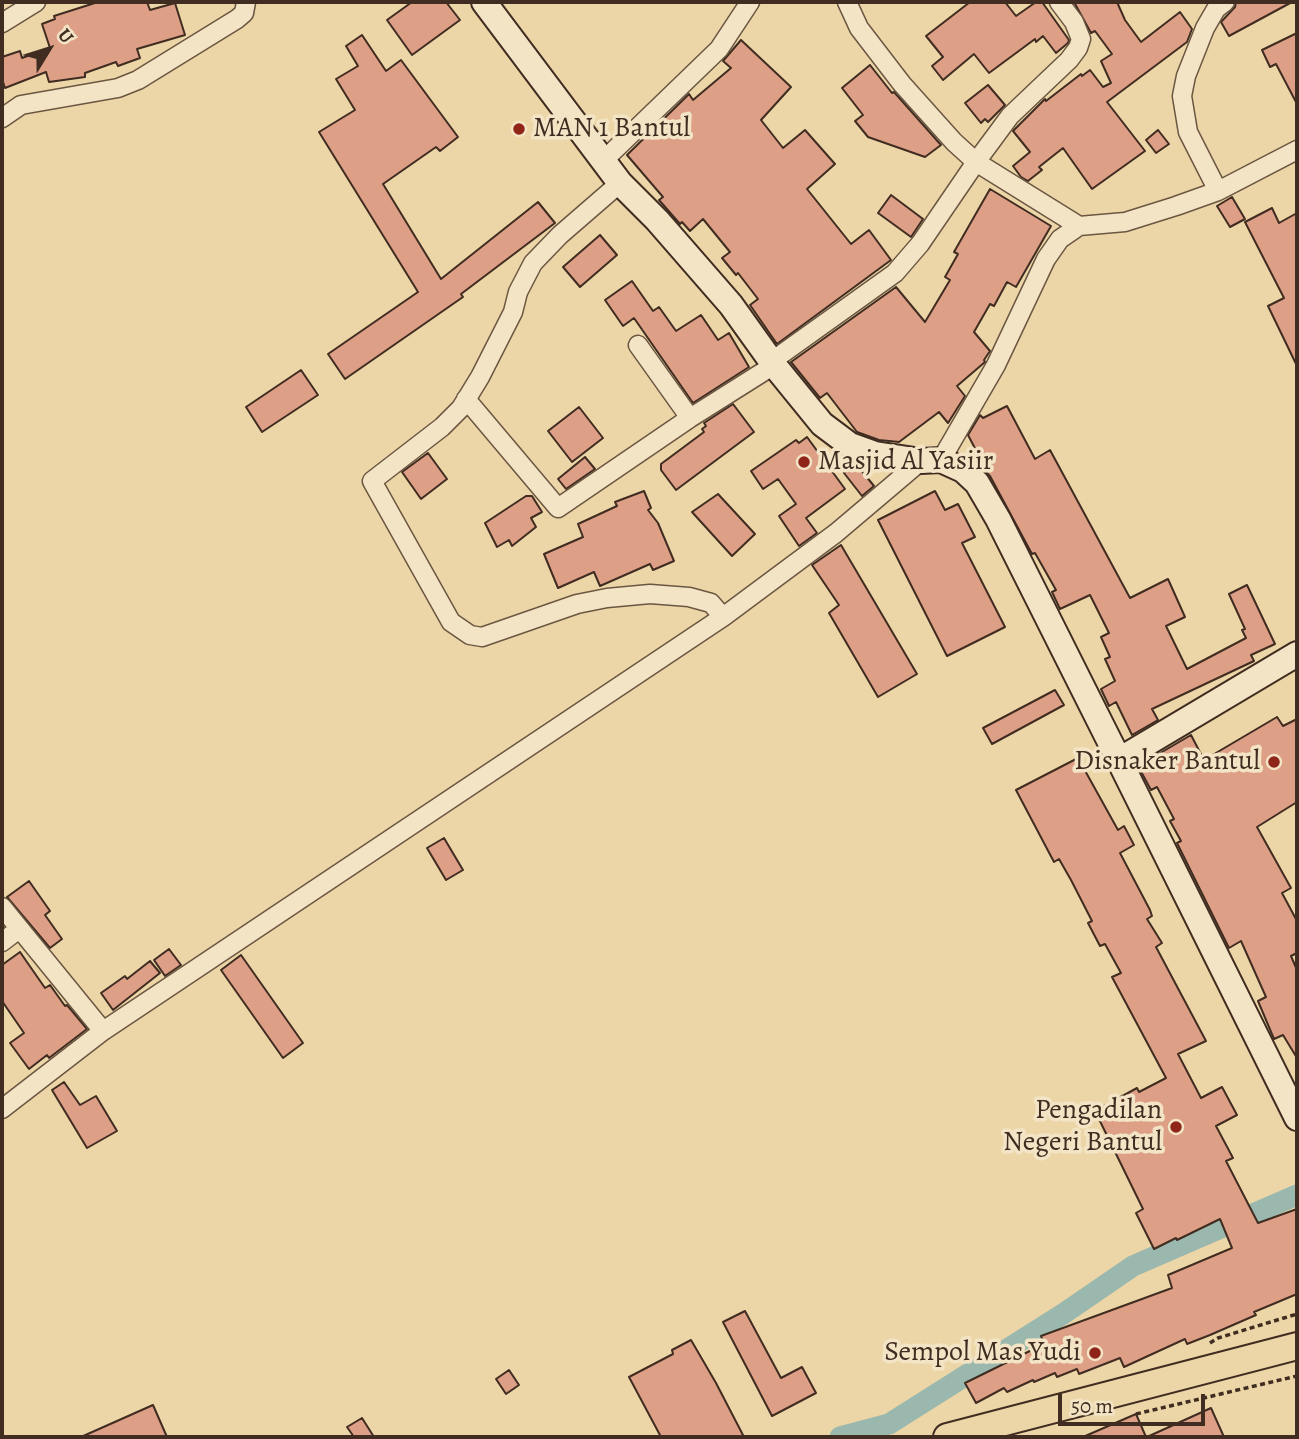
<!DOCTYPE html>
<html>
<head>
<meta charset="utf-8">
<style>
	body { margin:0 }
	#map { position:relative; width:1299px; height:1439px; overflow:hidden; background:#ecd6a7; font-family:Alegreya,serif }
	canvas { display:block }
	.frame { position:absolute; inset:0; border:4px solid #402c20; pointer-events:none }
	.north { position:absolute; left:14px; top:14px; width:70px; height:70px; -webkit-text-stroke:5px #f3e4c6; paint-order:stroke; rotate:52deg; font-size:19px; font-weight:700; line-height:28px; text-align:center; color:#402c20 }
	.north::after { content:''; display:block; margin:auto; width:24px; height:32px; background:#402c20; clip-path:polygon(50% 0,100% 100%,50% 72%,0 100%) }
	.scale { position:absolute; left:1058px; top:1394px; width:147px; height:32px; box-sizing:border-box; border:4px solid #402c20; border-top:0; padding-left:9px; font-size:21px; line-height:24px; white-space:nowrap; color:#402c20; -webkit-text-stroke:5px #f3e4c6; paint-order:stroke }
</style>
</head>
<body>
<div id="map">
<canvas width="1299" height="1439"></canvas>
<div class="frame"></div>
<div class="north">U</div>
<div class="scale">50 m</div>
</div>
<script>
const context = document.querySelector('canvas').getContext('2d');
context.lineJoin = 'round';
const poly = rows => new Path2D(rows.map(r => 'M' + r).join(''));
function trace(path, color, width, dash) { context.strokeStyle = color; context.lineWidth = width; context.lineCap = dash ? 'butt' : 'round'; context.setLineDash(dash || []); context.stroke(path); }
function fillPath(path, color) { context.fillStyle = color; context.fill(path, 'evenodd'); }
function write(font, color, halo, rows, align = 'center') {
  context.font = font + ' Alegreya,serif'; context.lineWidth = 7; context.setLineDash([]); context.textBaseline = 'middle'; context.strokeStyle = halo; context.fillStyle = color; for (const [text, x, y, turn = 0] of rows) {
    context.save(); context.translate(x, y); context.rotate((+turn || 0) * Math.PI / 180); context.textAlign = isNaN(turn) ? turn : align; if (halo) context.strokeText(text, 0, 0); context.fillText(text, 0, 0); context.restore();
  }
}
trace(poly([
	[840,1437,889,1424,1063,1314,1133,1266,1297,1195]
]), '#9ab8ae', 21);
const building = poly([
	[98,2,147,2,150,10,175,3,185,35,137,49,140,58,118,66,116,62,85,73,85,77,49,82,46,72,5,88,2,79,2,57,20,51,22,58,50,48,42,24,55,19,54,16,98,2],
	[412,2,446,2,460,20,412,55,387,20,412,2],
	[970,2,1005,2,1016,16,1036,2,1042,2,1069,40,1068,43,1056,53,1043,36,1036,42,1035,39,989,73,974,54,943,80,932,66,943,57,926,36,970,2],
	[1074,2,1117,2,1125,20,1141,42,1180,12,1192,29,1187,42,1107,102,1145,151,1092,189,1063,148,1039,167,1042,170,1028,181,1021,177,1013,166,1030,152,1013,131,1045,99,1046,101,1081,74,1082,76,1090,70,1103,87,1111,83,1101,61,1112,54,1095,31,1091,33,1074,2],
	[1236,2,1292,2,1229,36,1221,22,1235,7,1236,2],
	[1297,33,1297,104,1276,64,1270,67,1262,50,1297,33],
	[362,35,386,71,401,60,458,137,440,151,436,147,383,184,441,279,538,202,555,223,461,294,463,297,345,379,328,354,418,292,319,132,355,110,336,79,358,66,346,46,362,35],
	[741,40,791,87,761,120,783,148,805,130,835,164,807,189,851,244,869,230,891,260,777,344,750,305,758,299,738,273,736,275,722,258,730,252,703,219,690,231,682,222,680,224,659,200,663,197,627,155,689,94,693,100,731,68,723,61,741,40],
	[870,65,892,93,894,92,941,145,925,157,868,137,855,121,863,115,842,88,870,65],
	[988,85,1005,105,988,122,985,119,981,123,965,103,988,85],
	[1158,130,1169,144,1156,153,1146,140,1158,130],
	[990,189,1051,226,1016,287,1007,282,994,306,990,304,974,332,990,351,984,360,985,362,957,386,965,396,948,423,939,412,899,442,879,440,857,432,827,393,820,398,791,362,896,287,925,322,950,280,945,277,958,254,954,252,990,189],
	[891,195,923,219,911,237,878,213,891,195],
	[1232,197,1245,219,1230,227,1217,206,1232,197],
	[1272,208,1279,223,1297,213,1297,366,1268,306,1284,298,1245,222,1272,208],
	[600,235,617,255,580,287,563,267,600,235],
	[632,281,653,311,659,307,676,331,701,315,718,340,729,333,749,367,693,403,634,318,623,326,605,300,632,281],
	[301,370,318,395,262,432,246,407,301,370],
	[733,404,754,432,676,490,661,470,661,464,704,432,702,429,706,426,704,423,733,404],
	[1007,406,1035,459,1050,450,1130,598,1168,579,1185,617,1166,626,1187,669,1246,638,1242,630,1245,629,1229,594,1247,585,1275,644,1251,655,1254,661,1152,709,1158,720,1132,735,1116,702,1109,706,1101,689,1115,681,1105,659,1110,657,1101,637,1109,633,1090,595,1060,609,1052,592,1056,590,1035,553,1032,554,990,476,973,459,979,456,968,435,980,415,983,418,1007,406],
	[579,407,603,438,572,462,548,431,579,407],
	[807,437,845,489,806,518,817,533,799,546,779,516,796,504,778,479,763,489,751,471,796,440,799,443,807,437],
	[428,453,447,479,421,499,402,472,428,453],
	[585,457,595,469,566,489,558,479,585,457],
	[856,464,874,486,862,496,844,473,856,464],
	[644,491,651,508,648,510,658,523,674,561,653,570,650,564,600,586,594,572,558,588,544,554,583,537,578,524,617,506,615,502,644,491],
	[935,491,945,510,958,504,975,537,962,543,1005,627,947,656,878,520,935,491],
	[718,494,755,534,732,556,692,512,718,494],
	[526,496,532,496,542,512,531,518,536,527,512,546,509,540,497,547,485,523,526,496],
	[841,545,917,674,878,697,829,613,839,605,812,565,841,545],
	[1055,690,1064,705,992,744,983,728,1055,690],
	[1277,717,1283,726,1297,719,1297,802,1257,827,1291,888,1282,893,1297,921,1297,953,1291,956,1297,970,1297,1058,1283,1035,1274,1039,1258,1001,1266,997,1241,941,1229,948,1177,843,1181,841,1170,821,1174,819,1157,787,1151,790,1138,766,1191,735,1204,760,1277,717],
	[1078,758,1118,830,1124,826,1134,845,1120,853,1150,910,1152,916,1147,919,1162,943,1156,947,1206,1041,1178,1054,1201,1098,1222,1087,1237,1115,1216,1126,1233,1158,1226,1161,1258,1223,1297,1209,1297,1294,1254,1312,1256,1315,1210,1335,1187,1344,1185,1339,1124,1367,1120,1358,1079,1374,1077,1369,1057,1377,1055,1373,1034,1382,1033,1380,1007,1392,1004,1388,976,1403,965,1383,1044,1344,1041,1336,1172,1288,1168,1275,1232,1248,1220,1219,1177,1240,1176,1238,1154,1249,1136,1213,1143,1209,1095,1111,1137,1088,1139,1092,1166,1078,1112,977,1121,973,1105,944,1100,946,1088,923,1092,921,1071,880,1059,859,1054,862,1016,790,1078,758],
	[444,838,463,870,446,880,427,848,444,838],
	[29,881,50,911,45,915,62,939,50,948,7,897,29,881],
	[169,949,181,965,165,976,154,960,169,949],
	[20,952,45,988,50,985,65,1006,67,1005,87,1029,49,1058,47,1055,29,1069,10,1043,24,1033,2,1001,2,965,20,952],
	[241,955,303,1043,283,1058,221,970,241,955],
	[150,961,160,973,113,1010,101,993,125,976,127,979,150,961],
	[64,1082,80,1105,96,1096,117,1131,87,1148,52,1090,64,1082],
	[745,1311,781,1378,802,1367,816,1393,772,1416,723,1322,745,1311],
	[691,1340,716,1383,744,1437,661,1437,629,1377,673,1354,672,1350,691,1340],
	[509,1370,519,1385,506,1394,496,1379,509,1370],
	[153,1405,167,1437,81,1437,153,1405],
	[1211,1408,1224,1437,1147,1437,1211,1408],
	[1136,1414,1146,1437,1083,1437,1136,1414],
	[362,1418,374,1437,354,1437,347,1427,362,1418]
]);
fillPath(building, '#dda087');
trace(building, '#402c20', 2);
const street = poly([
	[847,2,859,28,902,84,954,142,976,162,1079,226],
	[2,23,36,2],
	[2,118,21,105,118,88,138,80,237,19,244,13,246,2],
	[603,161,719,49,750,2],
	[620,183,560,235,533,263,518,292,513,312,480,377,461,408,442,427,372,481,451,622,470,635,482,637,577,604,607,598,650,594,689,597,711,603,723,617],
	[1218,191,1188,132,1182,96,1186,76,1205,28,1216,9,1225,2],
	[638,345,690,418],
	[772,361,895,273,920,244,976,162,1010,116,1069,60,1078,48,1081,39,1074,22,1059,2],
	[466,399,558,508,690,418,774,365],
	[941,460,996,365,1046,259,1060,239,1079,226,1125,222,1176,206,1218,191,1297,150],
	[2,907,103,1031],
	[2,942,19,929],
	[2,1109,103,1031,723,617,836,533,921,461]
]);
const secondary = poly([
	[484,2,620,183,657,220,731,305,774,365,822,424,850,445,875,454,921,461,941,460,963,470,977,483,998,519,1119,760,1297,1118],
	[1119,760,1297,654]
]);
const primary = poly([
	[947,1437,1297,1346]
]);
trace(street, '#6b5642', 21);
trace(secondary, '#402c20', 28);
trace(primary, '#402c20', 30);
trace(poly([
	[1210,1343,1218,1338,1297,1314],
	[1136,1414,1297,1376]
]), '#402c20', 3.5, [5, 3.5]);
trace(street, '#f3e4c6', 18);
trace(secondary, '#f3e4c6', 24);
trace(primary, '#ecd6a7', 26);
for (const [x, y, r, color] of [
	[519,129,7,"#8f2418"],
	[804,462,7,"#8f2418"],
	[1274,762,7,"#8f2418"],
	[1176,1127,7,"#8f2418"],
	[1095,1353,7,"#8f2418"]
]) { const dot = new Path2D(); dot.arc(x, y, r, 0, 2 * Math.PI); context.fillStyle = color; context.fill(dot); trace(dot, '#f3e4c6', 2.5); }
write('28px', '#402c20', '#f3e4c6', [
	["MAN 1 Bantul",533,129,"left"],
	["Masjid Al Yasiir",818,462,"left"],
	["Disnaker Bantul",1260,762],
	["Pengadilan",1162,1111],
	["Negeri Bantul",1162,1143],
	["Sempol Mas Yudi",1081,1353]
], 'right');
</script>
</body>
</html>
